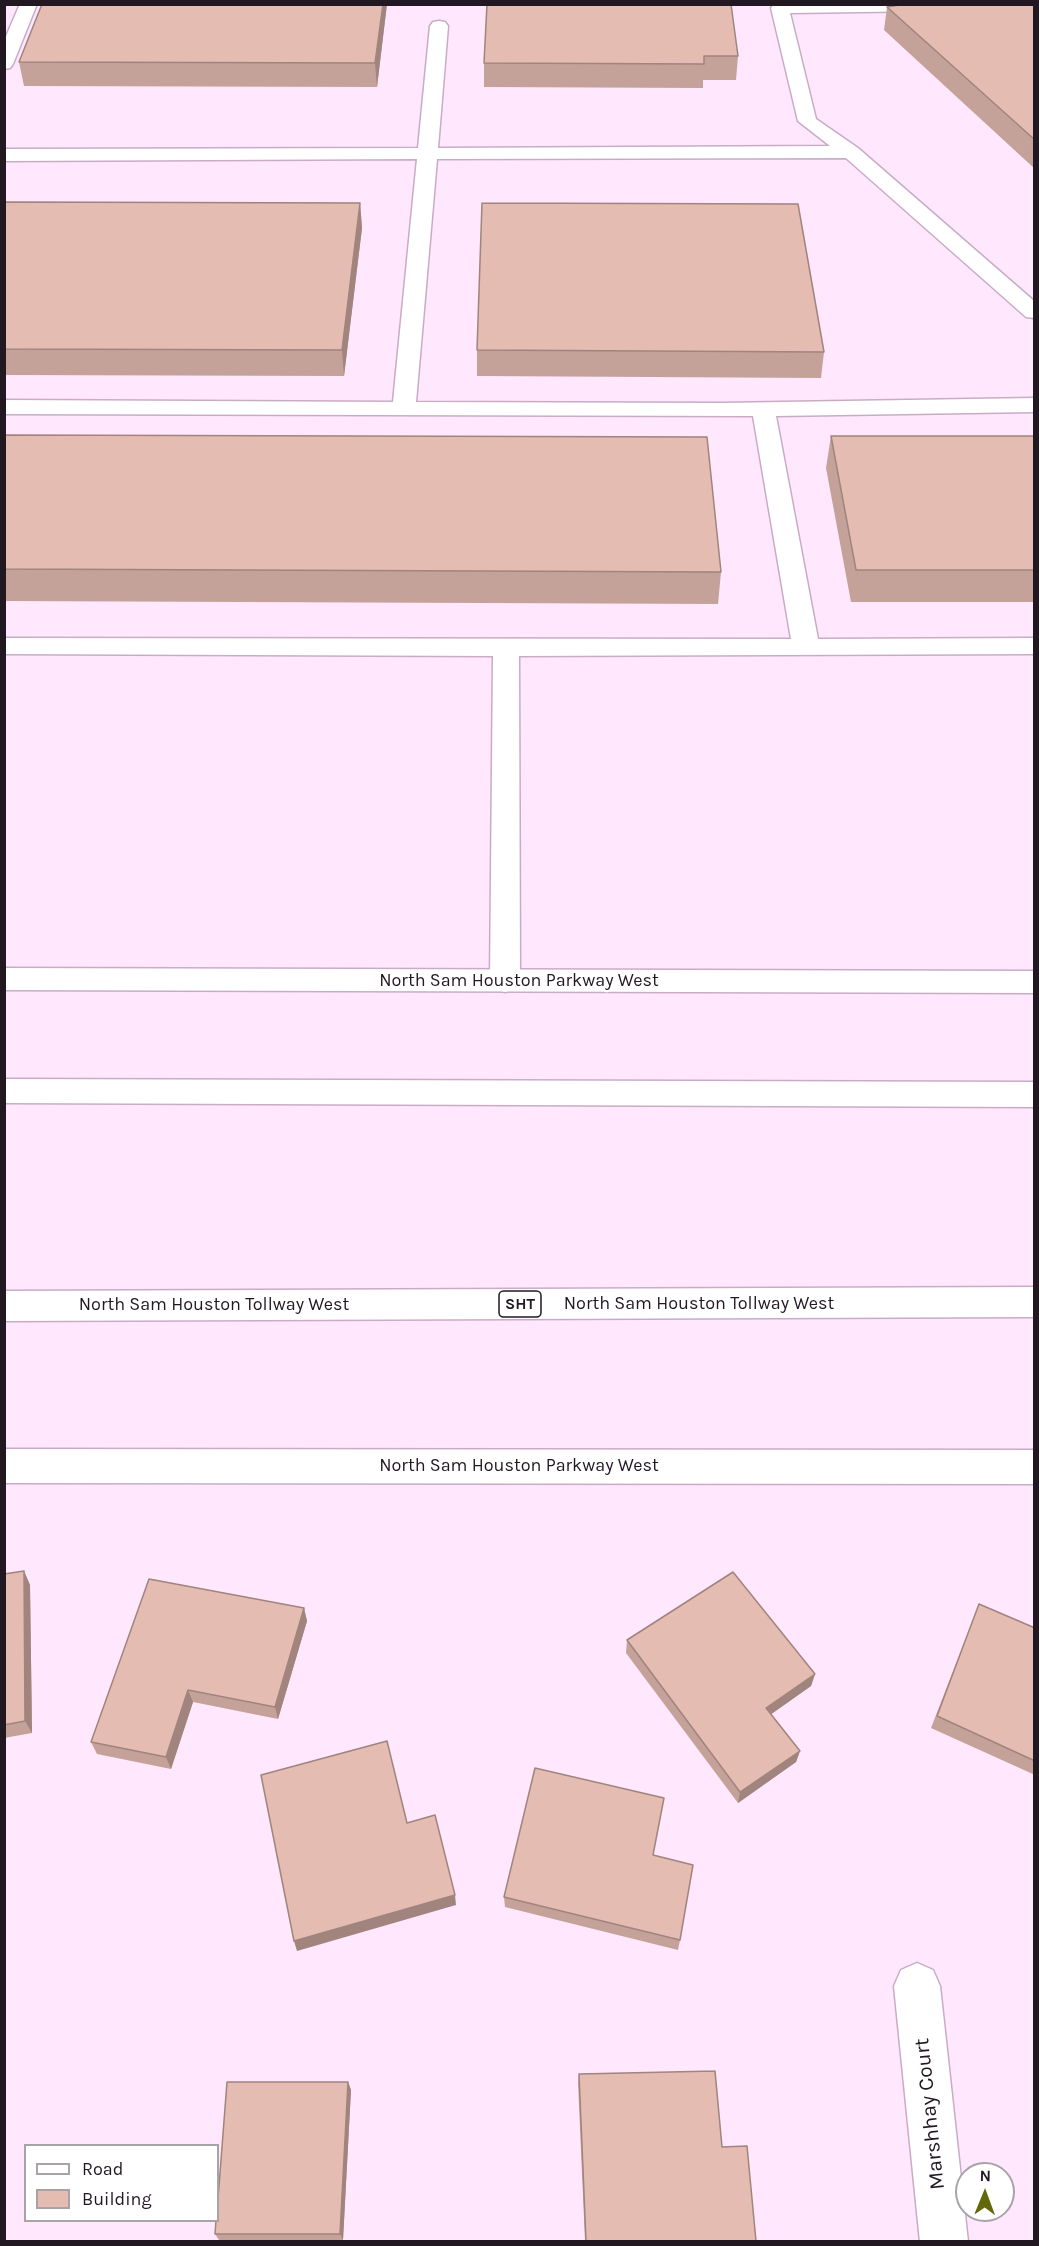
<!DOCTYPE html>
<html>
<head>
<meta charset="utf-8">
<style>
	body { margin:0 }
	#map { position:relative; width:1039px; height:2246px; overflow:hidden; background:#ffe7fd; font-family:Karla,sans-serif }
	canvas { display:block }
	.frame { position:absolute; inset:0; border:6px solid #221822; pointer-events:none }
	.legend { position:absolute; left:24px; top:2144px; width:195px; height:78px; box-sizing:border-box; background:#fff; border:2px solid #a7a3a7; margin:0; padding:8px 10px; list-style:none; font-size:18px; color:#221822 }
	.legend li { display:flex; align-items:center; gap:12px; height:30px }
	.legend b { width:30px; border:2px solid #a7a3a7 }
	.north { position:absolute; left:955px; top:2162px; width:60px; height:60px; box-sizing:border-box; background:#fff; border:2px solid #a7a3a7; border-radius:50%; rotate:1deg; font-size:16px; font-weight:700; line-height:24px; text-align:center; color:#221822 }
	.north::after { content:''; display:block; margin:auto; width:21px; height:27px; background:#626809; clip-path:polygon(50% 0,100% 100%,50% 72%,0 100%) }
</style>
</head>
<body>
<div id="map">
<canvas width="1039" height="2246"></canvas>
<div class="frame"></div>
<ul class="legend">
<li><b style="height:8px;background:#fff"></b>Road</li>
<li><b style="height:16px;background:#e4bcb2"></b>Building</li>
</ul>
<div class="north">N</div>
</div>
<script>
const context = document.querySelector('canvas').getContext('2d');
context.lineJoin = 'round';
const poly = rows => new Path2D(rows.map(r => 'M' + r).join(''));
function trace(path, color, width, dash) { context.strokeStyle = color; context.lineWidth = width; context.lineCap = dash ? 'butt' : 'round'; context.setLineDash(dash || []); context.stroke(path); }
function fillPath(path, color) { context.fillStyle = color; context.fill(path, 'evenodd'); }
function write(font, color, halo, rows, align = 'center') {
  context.font = font + ' Karla,sans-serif'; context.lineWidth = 4.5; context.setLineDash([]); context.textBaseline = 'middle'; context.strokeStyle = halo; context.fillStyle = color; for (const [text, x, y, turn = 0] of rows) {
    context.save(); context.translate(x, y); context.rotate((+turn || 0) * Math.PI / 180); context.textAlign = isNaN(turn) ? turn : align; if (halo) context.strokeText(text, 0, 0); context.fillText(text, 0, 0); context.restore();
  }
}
const service = poly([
	[20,4,37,4,13,64,10,68,4,69,4,41,20,4],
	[774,4,942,4,940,10,934,11,790,13,816,119,858,148,1034,301,1034,318,1026,317,846,158,437,159,416,402,721,403,1034,398,1034,412,776,416,818,639,1034,638,1034,654,519,656,520,981,516,989,505,992,494,989,490,981,493,656,4,654,4,638,791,639,753,416,4,414,4,400,393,402,417,159,4,161,4,149,418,148,430,26,433,22,439,21,445,22,448,26,438,148,830,146,798,121,771,8,774,4]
]);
const minor = poly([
	[917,1963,933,1970,940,1986,968,2242,920,2242,894,1986,901,1970,917,1963]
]);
const secondary = poly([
	[4,968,1034,971,1034,993,4,990,4,968],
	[4,1449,1034,1450,1034,1484,4,1483,4,1449]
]);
const motorway = poly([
	[4,1079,1034,1082,1034,1107,4,1103,4,1079],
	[1034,1287,1034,1317,4,1321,4,1291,1034,1287]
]);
trace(service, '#c8acc6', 3);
trace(minor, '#c8acc6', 3);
trace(secondary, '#c8acc6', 3);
trace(motorway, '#c8acc6', 3);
fillPath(service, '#fff');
fillPath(minor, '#fff');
fillPath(secondary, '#fff');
fillPath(motorway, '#fff');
fillPath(poly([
	[387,4,377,87,24,86,19,62],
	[487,4,738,56,736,80,703,80,703,88,484,87,484,63],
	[1035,4,1035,169,884,30,887,7],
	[4,202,360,203,362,228,344,376,4,375],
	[477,350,824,352,821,378,477,376],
	[4,435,721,572,718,604,4,601],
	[831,436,1035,436,1035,602,851,602,826,468],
	[24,1571,30,1585,32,1733,4,1738,4,1574],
	[979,1604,1035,1628,1035,1775,931,1728],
	[304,1608,307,1621,278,1719,193,1702,171,1769,97,1754,91,1742],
	[627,1640,815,1674,811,1686,771,1714,800,1751,796,1762,738,1803,626,1653],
	[654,1855,680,1940,678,1950,505,1907,504,1897],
	[579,2074,722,2147,756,2241,585,2241,578,2083],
	[348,2082,351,2090,343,2240,219,2240,215,2234]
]), '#c4a299');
fillPath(poly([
	[383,4,387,4,377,87,375,63],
	[360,203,362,228,344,376,342,350],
	[24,1571,30,1585,32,1733,25,1721],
	[304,1608,307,1621,278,1719,275,1707],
	[815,1674,811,1686,763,1720,766,1708],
	[188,1690,193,1702,171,1769,166,1757],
	[800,1751,796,1762,738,1803,740,1792],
	[455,1895,456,1905,297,1951,294,1941],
	[348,2082,351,2090,343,2240,340,2234]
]), '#a0847d');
const building = poly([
	[42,4,383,4,375,63,19,62,42,4],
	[487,4,731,4,738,56,704,56,704,64,484,63,487,4],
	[905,4,1035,4,1035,140,887,7,905,4],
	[4,202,360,203,342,350,4,349,4,202],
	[482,203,798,204,824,352,477,350,482,203],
	[4,435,707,437,721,572,4,569,4,435],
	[831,436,1035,436,1035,570,856,570,831,436],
	[24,1571,25,1721,4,1725,4,1574,24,1571],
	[733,1572,815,1674,766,1708,800,1751,740,1792,627,1640,733,1572],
	[149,1579,304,1608,275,1707,188,1690,166,1757,91,1742,149,1579],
	[979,1604,1035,1628,1035,1761,937,1716,979,1604],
	[387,1741,407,1823,435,1815,455,1895,294,1941,261,1775,387,1741],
	[535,1768,664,1798,653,1855,693,1865,680,1940,504,1897,535,1768],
	[715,2071,722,2147,747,2146,756,2241,586,2241,579,2074,715,2071],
	[227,2082,348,2082,340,2234,215,2234,216,2220,218,2220,218,2199,227,2082]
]);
fillPath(building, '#e4bcb2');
trace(building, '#a0847d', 1.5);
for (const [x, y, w] of [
	[520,1304,42]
]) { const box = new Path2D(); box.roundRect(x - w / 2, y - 13, w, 26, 4.5); context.fillStyle = '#fff'; context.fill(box); trace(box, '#221822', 1.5); }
write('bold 16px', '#221822', null, [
	["SHT",520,1304]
]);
write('18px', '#221822', '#fff', [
	["North Sam Houston Parkway West",519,981],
	["North Sam Houston Tollway West",699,1304],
	["North Sam Houston Tollway West",214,1305],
	["North Sam Houston Parkway West",519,1466]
]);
write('21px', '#221822', '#fff', [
	["Marshhay Court",930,2114,-96]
]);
</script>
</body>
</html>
